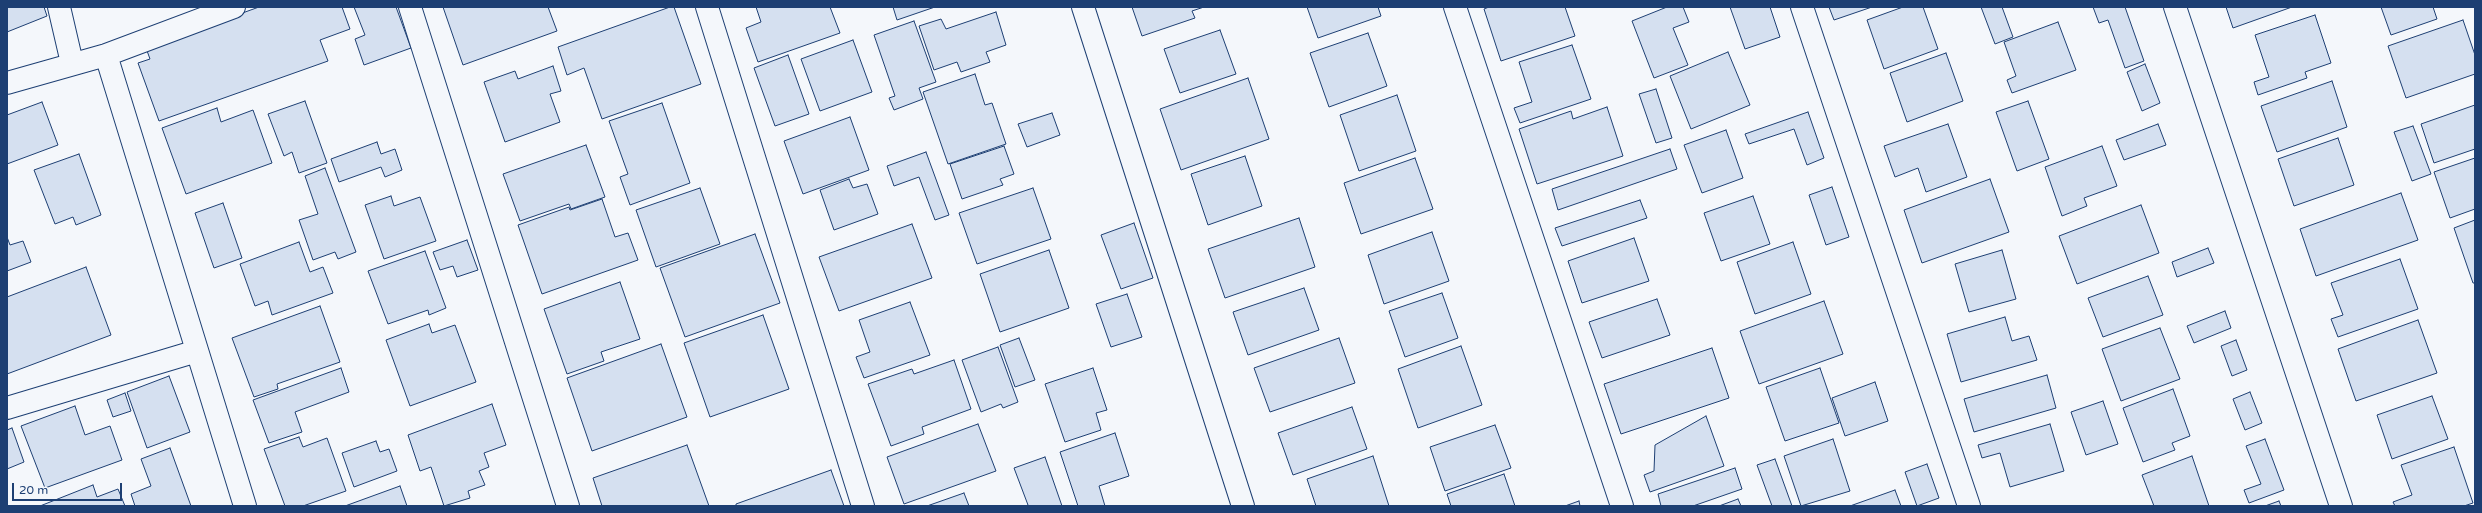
<!DOCTYPE html>
<html>
<head>
<meta charset="utf-8">
<style>
	body { margin:0 }
	#map { position:relative; width:2482px; height:513px; overflow:hidden; background:#f4f7fb; font-family:"Varela Round",sans-serif }
	canvas { display:block }
	.frame { position:absolute; inset:0; border:8px solid #1d3f73; pointer-events:none }
	.scale { position:absolute; left:12px; top:483px; width:110px; height:18px; box-sizing:border-box; border:2px solid #1d3f73; border-top:0; padding-left:5px; font-size:12px; line-height:14px; white-space:nowrap; color:#1d3f73; -webkit-text-stroke:3px #f4f7fb; paint-order:stroke }
</style>
</head>
<body>
<div id="map">
<canvas width="2482" height="513"></canvas>
<div class="frame"></div>
<div class="scale">20 m</div>
</div>
<script>
const context = document.querySelector('canvas').getContext('2d');
context.lineJoin = 'round';
function fillPath(path, color) { context.fillStyle = color; context.fill(path, 'evenodd'); }
const poly = rows => new Path2D(rows.map(r => 'M' + r).join(''));
function trace(path, color, width, dash) { context.strokeStyle = color; context.lineWidth = width; context.lineCap = dash ? 'butt' : 'round'; context.setLineDash(dash || []); context.stroke(path); }
const building = poly([
	[7,7,44,7,47,16,7,32,7,7],
	[259,7,342,7,350,29,320,40,328,61,159,121,138,63,150,59,146,48,259,7],
	[354,7,396,7,411,48,364,65,355,39,365,35,354,7],
	[443,7,548,7,557,31,463,65,443,7],
	[670,7,674,7,701,84,602,119,584,68,567,75,558,47,670,7],
	[756,7,830,7,840,33,758,62,746,28,761,22,756,7],
	[893,7,935,7,897,20,893,7],
	[1132,7,1204,7,1192,11,1195,18,1142,36,1132,7],
	[1307,7,1378,7,1381,16,1318,38,1307,7],
	[1489,7,1565,7,1575,36,1501,61,1484,9,1489,7],
	[1667,7,1683,7,1689,22,1673,28,1688,65,1654,78,1632,21,1667,7],
	[1730,7,1770,7,1780,37,1745,49,1730,7],
	[1829,7,1872,7,1834,20,1829,7],
	[1903,7,1923,7,1938,49,1884,69,1867,20,1903,7],
	[1981,7,2002,7,2013,37,1995,44,1981,7],
	[2093,7,2125,7,2144,61,2125,68,2108,20,2099,23,2093,7],
	[2226,7,2292,7,2233,28,2226,7],
	[2381,7,2433,7,2437,19,2391,35,2381,7],
	[996,12,1006,45,986,52,990,62,961,72,957,62,934,70,919,26,941,19,946,29,996,12],
	[2315,15,2331,63,2305,72,2307,78,2258,95,2254,82,2269,77,2255,35,2315,15],
	[2463,20,2475,55,2475,74,2406,98,2388,46,2463,20],
	[914,21,936,82,919,88,923,99,894,110,889,98,895,96,874,35,914,21],
	[2058,22,2076,70,2012,93,2007,80,2016,76,2004,42,2058,22],
	[1220,30,1236,74,1180,93,1164,49,1220,30],
	[1368,33,1387,86,1329,107,1310,53,1368,33],
	[853,40,872,92,820,111,801,59,853,40],
	[1572,45,1591,99,1520,123,1514,108,1532,102,1519,62,1572,45],
	[1728,52,1750,105,1691,129,1670,76,1728,52],
	[1946,53,1963,101,1907,122,1890,73,1946,53],
	[788,55,809,114,775,126,754,68,788,55],
	[2145,64,2160,103,2142,111,2127,72,2145,64],
	[553,66,561,91,550,94,560,122,505,142,484,82,515,71,518,79,553,66],
	[975,74,985,105,992,103,1006,144,948,164,923,92,975,74],
	[1248,78,1269,139,1181,170,1160,109,1248,78],
	[2332,81,2347,127,2277,152,2261,106,2332,81],
	[1656,89,1672,138,1656,143,1639,94,1656,89],
	[1397,95,1416,151,1359,171,1340,115,1397,95],
	[305,101,327,163,299,173,292,152,284,156,268,114,305,101],
	[2028,101,2049,159,2017,171,1996,112,2028,101],
	[42,102,58,145,7,164,7,115,42,102],
	[662,103,690,183,630,205,620,177,628,174,609,121,662,103],
	[2475,105,2475,149,2434,163,2421,124,2475,105],
	[1607,107,1623,156,1537,184,1519,129,1571,111,1573,119,1607,107],
	[217,108,221,122,253,110,272,163,186,194,162,128,217,108],
	[1808,112,1824,158,1807,165,1794,129,1749,144,1745,134,1808,112],
	[1052,113,1060,135,1027,147,1018,124,1052,113],
	[850,117,869,170,803,194,784,141,850,117],
	[1948,124,1967,177,1926,192,1918,168,1895,177,1884,146,1948,124],
	[2158,124,2166,145,2124,160,2116,140,2158,124],
	[2413,126,2431,174,2412,181,2394,132,2413,126],
	[1726,130,1743,178,1702,193,1684,145,1726,130],
	[2338,138,2354,185,2294,206,2278,159,2338,138],
	[377,142,381,154,395,149,402,170,385,177,381,167,339,182,331,159,377,142],
	[586,145,605,197,571,209,569,204,520,221,503,174,586,145],
	[1004,146,1014,174,1000,179,1003,185,962,199,950,164,1004,146],
	[2102,146,2117,186,2084,198,2087,206,2062,216,2045,167,2102,146],
	[1670,149,1677,169,1558,210,1552,189,1670,149],
	[926,152,949,215,935,220,919,177,894,186,887,166,926,152],
	[79,154,101,215,76,225,73,217,55,224,34,170,79,154],
	[1245,156,1262,206,1208,225,1191,174,1245,156],
	[1415,158,1433,209,1361,234,1344,183,1415,158],
	[2475,158,2475,209,2450,218,2434,172,2475,158],
	[325,168,356,252,338,259,335,252,313,260,299,220,318,214,305,176,325,168],
	[849,179,853,188,867,184,878,214,834,230,820,190,849,179],
	[1990,179,2009,232,1922,263,1904,210,1990,179],
	[1832,187,1849,237,1826,245,1809,195,1832,187],
	[700,188,720,244,656,267,636,210,700,188],
	[1033,188,1051,239,977,264,959,213,1033,188],
	[2401,193,2418,240,2316,276,2300,229,2401,193],
	[391,196,394,206,420,197,436,241,384,259,365,205,391,196],
	[1753,196,1770,244,1721,261,1704,213,1753,196],
	[602,199,615,237,628,233,638,260,542,294,518,225,569,207,570,210,602,199],
	[1640,200,1647,218,1562,246,1555,228,1640,200],
	[223,203,242,258,214,268,195,213,223,203],
	[2141,205,2159,253,2077,284,2059,236,2141,205],
	[1299,218,1315,267,1225,298,1208,249,1299,218],
	[2475,220,2475,283,2473,283,2454,228,2475,220],
	[1134,223,1153,278,1121,289,1101,235,1134,223],
	[912,224,932,278,839,311,819,257,912,224],
	[1432,232,1449,281,1384,304,1368,255,1432,232],
	[755,234,780,303,685,337,660,268,755,234],
	[7,237,10,245,23,241,31,262,7,271,7,237],
	[1634,238,1649,281,1582,303,1568,261,1634,238],
	[467,240,478,270,457,277,453,266,440,270,433,252,467,240],
	[299,242,310,272,323,267,333,293,272,315,268,301,255,306,240,264,299,242],
	[1793,242,1811,294,1755,314,1737,262,1793,242],
	[2208,248,2214,263,2177,277,2172,262,2208,248],
	[1049,250,1069,308,1000,332,980,274,1049,250],
	[2002,250,2016,299,1969,312,1955,264,2002,250],
	[425,251,446,308,429,315,428,310,388,324,368,271,425,251],
	[2400,259,2418,309,2338,337,2331,319,2343,315,2331,283,2400,259],
	[86,267,111,335,7,374,7,297,86,267],
	[2148,276,2163,315,2103,337,2088,298,2148,276],
	[620,282,640,339,601,352,604,361,567,374,544,309,620,282],
	[1304,288,1319,330,1248,355,1233,312,1304,288],
	[1442,293,1458,338,1405,357,1389,311,1442,293],
	[1127,294,1142,337,1111,347,1096,304,1127,294],
	[1657,299,1670,335,1602,358,1589,322,1657,299],
	[1824,301,1843,354,1759,384,1740,331,1824,301],
	[910,302,930,355,864,378,856,357,870,352,859,320,910,302],
	[320,306,340,362,277,384,278,389,254,397,232,338,320,306],
	[2225,311,2231,328,2194,343,2187,326,2225,311],
	[763,315,789,389,710,417,684,343,763,315],
	[2005,317,2012,341,2029,336,2037,360,1961,382,1947,334,2005,317],
	[2418,320,2437,373,2356,401,2338,349,2418,320],
	[429,324,432,333,455,325,476,382,410,406,386,340,429,324],
	[2160,328,2180,379,2121,401,2102,349,2160,328],
	[1019,338,1035,380,1015,387,1000,345,1019,338],
	[1339,338,1355,383,1270,412,1254,368,1339,338],
	[2236,340,2247,370,2232,376,2221,346,2236,340],
	[661,344,687,417,592,451,567,378,661,344],
	[1461,346,1482,405,1418,428,1398,369,1461,346],
	[998,347,1018,402,1003,408,1001,404,981,412,962,360,998,347],
	[1712,348,1729,398,1621,434,1604,384,1712,348],
	[954,360,971,409,922,427,924,434,891,446,868,384,912,369,914,374,954,360],
	[341,368,349,392,295,412,302,432,269,443,253,400,341,368],
	[1093,368,1107,410,1096,413,1101,430,1065,442,1045,384,1093,368],
	[1820,368,1839,423,1785,441,1766,387,1820,368],
	[2047,375,2056,408,1974,432,1964,399,2047,375],
	[169,376,190,432,147,448,127,392,169,376],
	[1875,382,1888,421,1845,436,1832,398,1875,382],
	[2173,389,2190,436,2172,443,2175,450,2143,462,2123,408,2173,389],
	[2250,392,2262,423,2245,430,2233,399,2250,392],
	[125,393,131,411,113,417,107,400,125,393],
	[2432,396,2448,439,2392,459,2377,415,2432,396],
	[2103,401,2118,444,2086,455,2071,412,2103,401],
	[492,404,506,445,484,453,489,467,479,471,485,485,468,491,470,498,444,506,431,467,420,471,408,435,492,404],
	[75,406,85,435,110,426,122,460,45,488,21,426,75,406],
	[1352,407,1367,449,1293,475,1278,433,1352,407],
	[1706,416,1724,466,1650,492,1644,475,1654,471,1655,445,1706,416],
	[978,424,996,471,904,504,887,457,978,424],
	[2050,424,2064,471,2010,487,2000,453,1982,458,1978,445,2050,424],
	[1495,425,1511,468,1445,491,1430,447,1495,425],
	[12,428,24,462,7,469,7,430,12,428],
	[1115,433,1129,476,1099,486,1105,506,1078,506,1060,452,1115,433],
	[299,437,303,447,327,438,346,491,303,506,285,506,264,449,299,437],
	[1833,439,1850,491,1801,506,1784,456,1833,439],
	[2265,439,2284,490,2249,503,2244,490,2261,484,2246,446,2265,439],
	[376,441,380,452,389,449,397,471,354,487,342,453,376,441],
	[687,445,709,506,602,506,593,478,687,445],
	[2454,447,2473,503,2464,506,2395,506,2393,502,2412,495,2401,465,2454,447],
	[170,448,191,506,135,506,131,494,151,486,141,459,170,448],
	[1373,456,1389,506,1316,506,1307,479,1373,456],
	[2192,456,2209,506,2154,506,2142,475,2192,456],
	[1045,457,1062,506,1026,506,1028,505,1014,468,1045,457],
	[1775,459,1792,506,1772,506,1757,465,1775,459],
	[1927,464,1939,498,1917,506,1905,472,1927,464],
	[1735,468,1742,489,1693,506,1661,506,1658,494,1735,468],
	[831,470,844,506,736,506,736,504,831,470],
	[1504,474,1515,506,1451,506,1447,494,1504,474],
	[93,485,97,497,118,489,125,506,40,506,93,485],
	[400,486,407,506,345,506,400,486],
	[1895,490,1901,506,1850,506,1895,490],
	[964,493,969,506,927,506,964,493],
	[1738,499,1741,506,1719,506,1738,499],
	[1579,501,1580,506,1565,506,1579,501],
	[2279,501,2281,506,2265,506,2279,501]
]);
fillPath(building, '#d5e0f0');
trace(building, '#1d3f73', 1);
const minor = poly([
	[59,7,72,63],
	[410,7,568,506],
	[707,7,863,506],
	[1083,7,1243,506],
	[1455,7,1622,506],
	[1802,7,1969,506],
	[2175,7,2341,506],
	[106,55,245,506],
	[7,83,106,55,234,7],
	[7,408,197,351]
]);
trace(minor, '#1d3f73', 24);
trace(minor, '#f4f7fb', 22);
</script>
</body>
</html>
